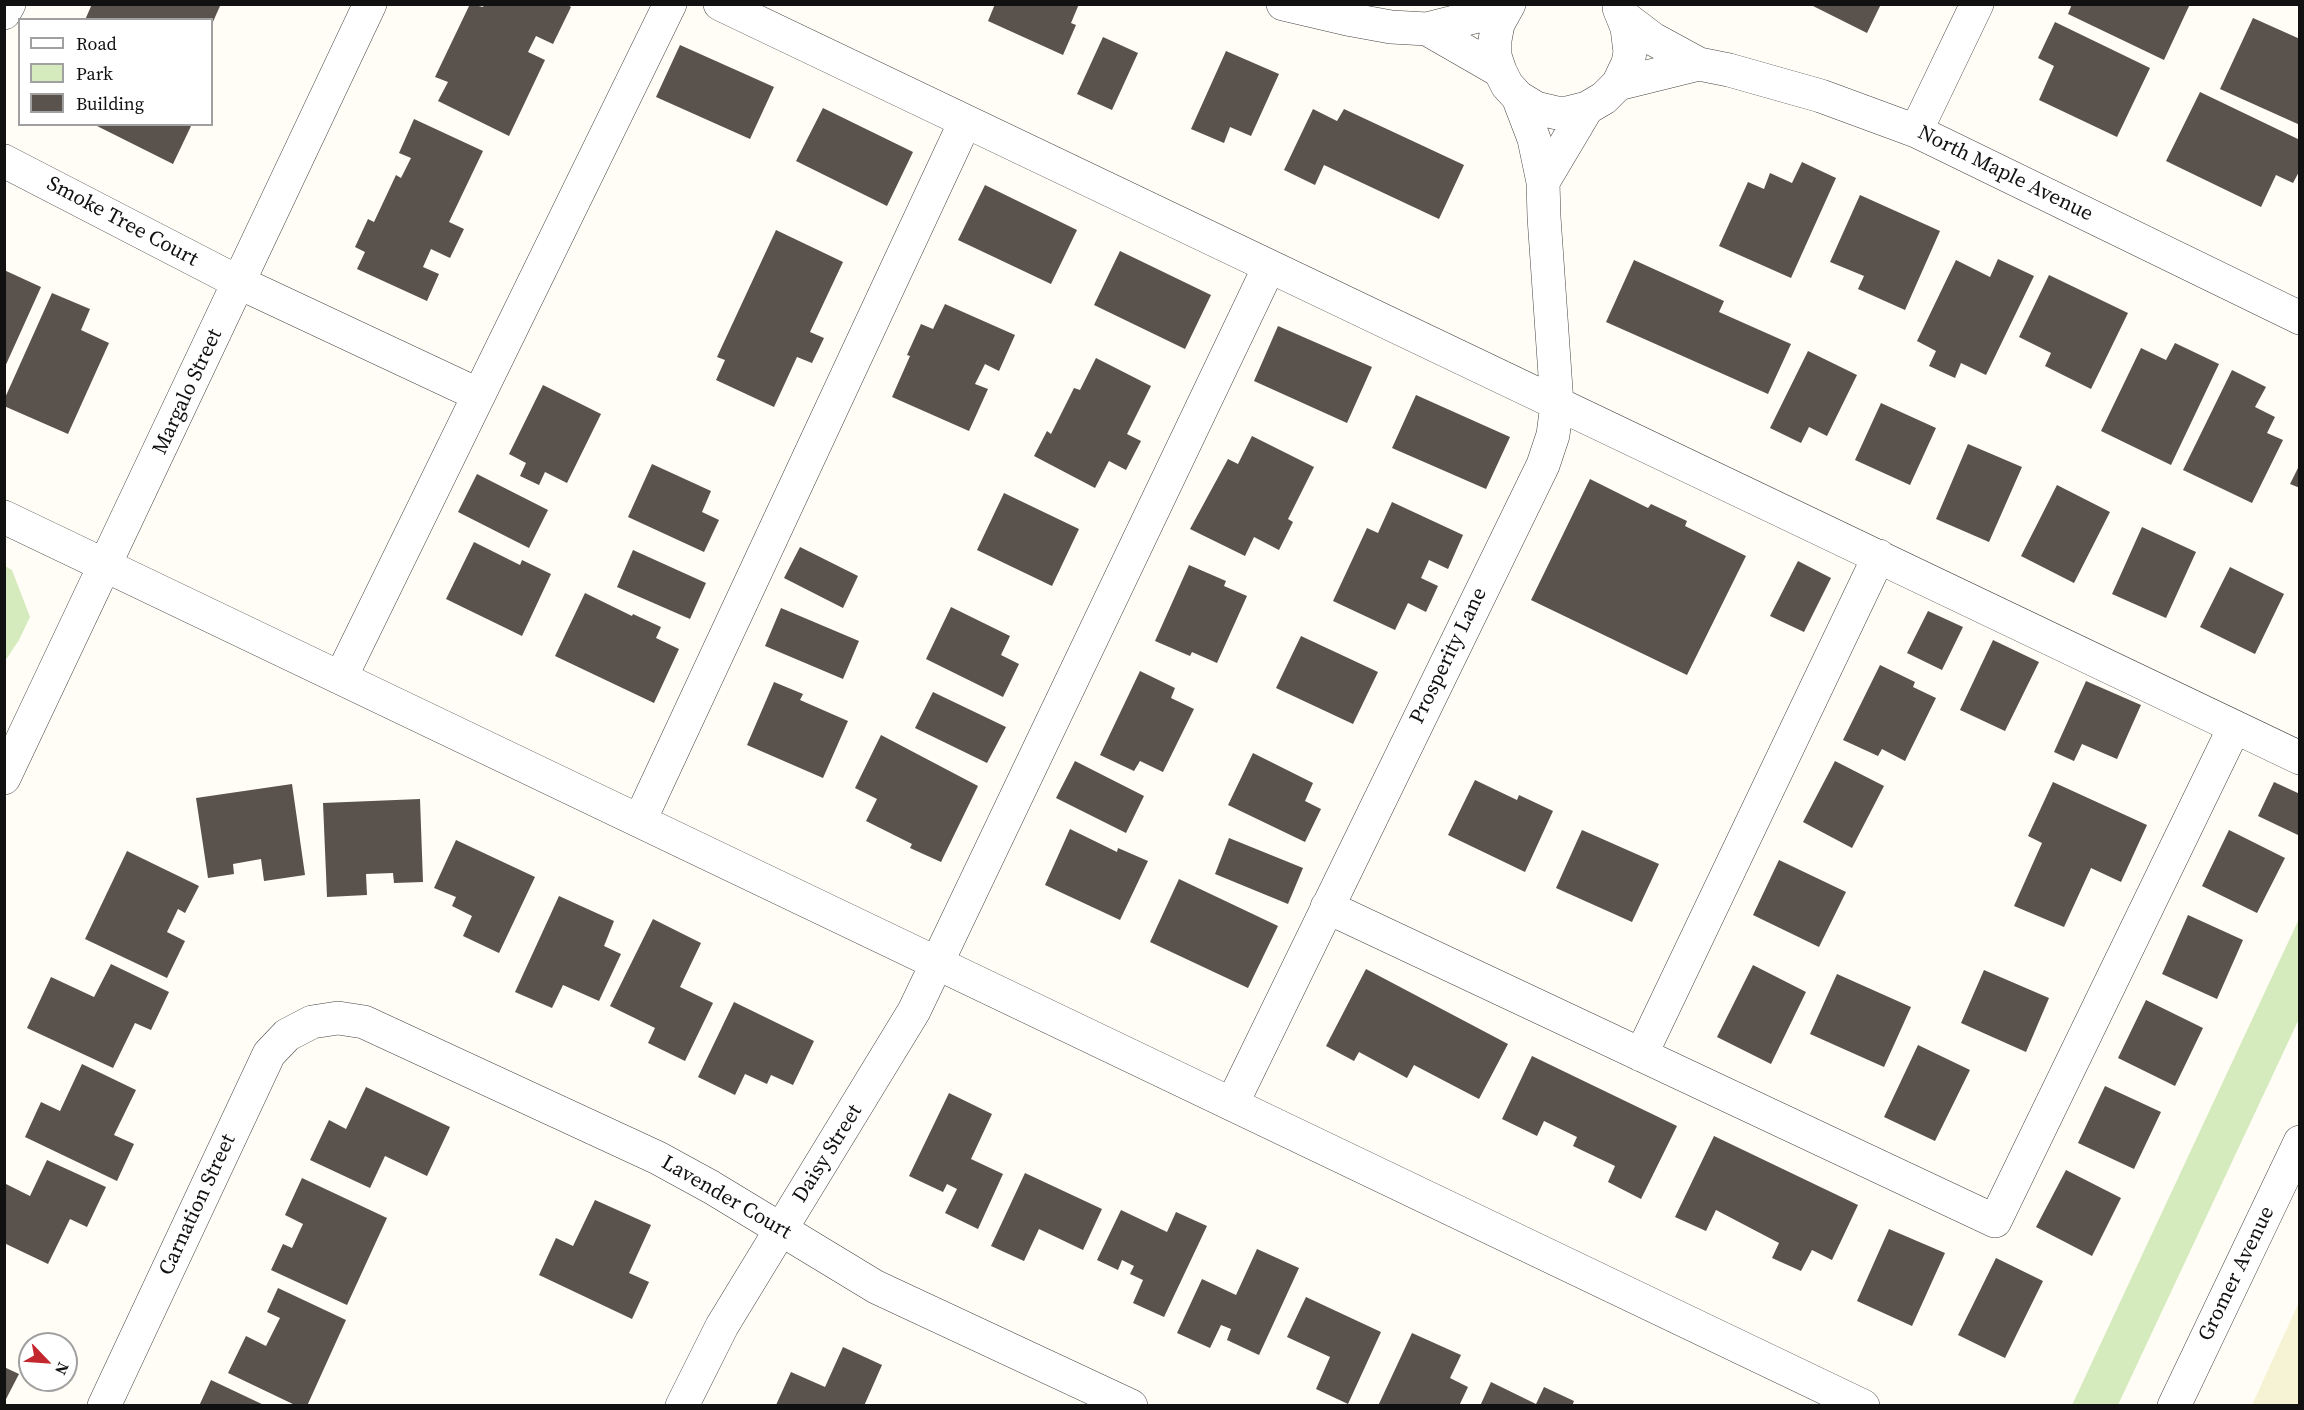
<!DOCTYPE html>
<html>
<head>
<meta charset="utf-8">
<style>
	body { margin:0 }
	#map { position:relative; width:2304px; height:1410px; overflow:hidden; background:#fffdf5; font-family:"Source Serif 4",serif }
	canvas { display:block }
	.frame { position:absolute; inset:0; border:6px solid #111; pointer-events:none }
	.legend { position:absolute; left:18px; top:18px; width:195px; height:108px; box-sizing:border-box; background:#fff; border:2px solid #a0a0a0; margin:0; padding:8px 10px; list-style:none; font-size:18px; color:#111 }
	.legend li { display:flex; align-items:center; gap:12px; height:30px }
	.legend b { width:30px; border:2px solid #a0a0a0 }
	.north { position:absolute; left:18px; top:1332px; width:60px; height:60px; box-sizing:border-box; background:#fff; border:2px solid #a0a0a0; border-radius:50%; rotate:115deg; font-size:16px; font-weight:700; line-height:24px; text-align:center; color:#111 }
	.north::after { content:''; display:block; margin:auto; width:21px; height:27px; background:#c4262e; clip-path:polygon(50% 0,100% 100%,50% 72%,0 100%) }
</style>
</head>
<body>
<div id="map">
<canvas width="2304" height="1410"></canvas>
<div class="frame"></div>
<ul class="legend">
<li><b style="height:8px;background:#fff"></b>Road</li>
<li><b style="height:16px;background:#d5ebbd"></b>Park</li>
<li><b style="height:16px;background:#5a524d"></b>Building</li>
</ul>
<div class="north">N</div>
</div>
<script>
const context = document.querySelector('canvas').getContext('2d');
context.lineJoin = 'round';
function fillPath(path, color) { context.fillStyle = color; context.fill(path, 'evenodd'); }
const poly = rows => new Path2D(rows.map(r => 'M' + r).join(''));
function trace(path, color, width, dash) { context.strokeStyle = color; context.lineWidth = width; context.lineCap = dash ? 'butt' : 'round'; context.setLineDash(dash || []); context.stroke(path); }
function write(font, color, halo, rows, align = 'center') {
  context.font = font + ' "Source Serif 4",serif'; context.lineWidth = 6; context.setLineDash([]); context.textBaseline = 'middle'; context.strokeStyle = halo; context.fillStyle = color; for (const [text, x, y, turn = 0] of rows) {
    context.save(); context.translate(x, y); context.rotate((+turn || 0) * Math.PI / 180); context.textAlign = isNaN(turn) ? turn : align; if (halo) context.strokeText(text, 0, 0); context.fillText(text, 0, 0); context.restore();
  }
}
fillPath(poly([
	[2299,1302,2299,1405,2252,1405]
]), '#f6f3d4');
fillPath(poly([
	[5,566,12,570,30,617,19,640,5,661],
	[2299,919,2299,1019,2118,1405,2072,1405]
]), '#d5ebbd');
fillPath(poly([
	[92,4,216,4,220,6,212,24,212,20,85,20],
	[470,4,483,7,484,4,566,4,571,7,553,44,536,36,528,52,545,60,509,136,438,101,448,82,435,77],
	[995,4,1079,4,1071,23,1076,25,1063,55,988,21],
	[1809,4,1881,4,1867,33],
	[2072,4,2190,4,2164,60,2068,14],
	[2253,18,2300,39,2300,125,2220,89],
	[2055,22,2150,68,2117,137,2039,100,2054,66,2038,58],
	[1103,37,1138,53,1112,110,1077,94],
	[680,45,774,87,750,139,656,97],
	[1226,51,1279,74,1251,136,1230,127,1224,143,1191,129],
	[2200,92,2300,140,2300,170,2293,183,2276,175,2261,207,2166,161],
	[823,108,913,152,887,206,796,161],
	[1313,109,1337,121,1344,109,1464,165,1439,219,1324,165,1315,185,1284,170],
	[414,119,483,151,449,222,464,229,450,258,431,249,423,267,439,274,427,301,357,269,365,252,355,247,368,219,374,222,396,175,401,178,411,158,399,153],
	[93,124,192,124,173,164],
	[1802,162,1836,178,1791,278,1719,246,1748,182,1764,189,1770,173,1792,183],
	[985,185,1077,230,1051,284,958,240],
	[1860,195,1940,231,1905,310,1858,289,1864,276,1830,262],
	[776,230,843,262,810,332,824,338,812,363,797,357,774,407,716,380,725,360,717,357],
	[1120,251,1211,295,1185,349,1094,305],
	[1998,259,2034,276,1986,375,1961,363,1955,378,1929,366,1936,351,1917,341,1956,260,1990,277],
	[1634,260,1724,301,1719,312,1791,344,1768,394,1606,322],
	[4,270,41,287,4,369],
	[2049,275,2128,313,2091,389,2045,366,2051,353,2019,337],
	[52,293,90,309,81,330,109,343,68,434,4,406,4,400],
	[945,304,1015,335,999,371,985,364,975,384,988,389,969,431,892,397,910,356,907,355,921,324,933,329],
	[1278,326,1372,367,1347,423,1254,381],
	[2175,343,2219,364,2171,465,2101,431,2141,348,2166,360],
	[1808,351,1857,375,1827,436,1809,427,1801,443,1770,428],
	[1096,358,1151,386,1127,434,1141,441,1126,470,1109,461,1095,488,1034,456,1047,431,1051,434,1074,388,1080,390],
	[2232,370,2266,387,2255,407,2275,417,2267,433,2283,440,2252,503,2183,470],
	[543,385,601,414,567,483,545,472,539,485,520,476,526,463,509,454],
	[1416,395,1510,437,1486,489,1392,448],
	[1881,403,1936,428,1910,485,1855,460],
	[1252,436,1314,467,1288,519,1293,522,1279,550,1254,537,1245,556,1190,529,1228,459,1238,464],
	[1968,444,2022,467,1989,542,1936,519],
	[652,464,711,491,702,512,719,520,704,552,628,517],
	[2300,464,2300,488,2290,484],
	[477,474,548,510,529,548,458,512],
	[1590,479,1648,508,1651,504,1687,521,1685,526,1746,556,1687,675,1531,600],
	[2057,485,2110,512,2074,583,2021,556],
	[1004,493,1079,529,1052,586,977,550],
	[1392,502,1463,535,1448,569,1429,560,1421,578,1438,586,1426,612,1408,603,1395,630,1333,601,1367,528,1378,533],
	[2142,527,2196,552,2166,618,2112,594],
	[474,542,520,565,522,560,551,574,522,636,446,599],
	[800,547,858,576,843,608,784,578],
	[633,550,706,583,690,619,617,587],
	[1798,561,1831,578,1804,632,1770,616],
	[1189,565,1226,581,1224,586,1247,596,1217,663,1192,652,1190,656,1155,641],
	[2230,567,2284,594,2255,654,2200,627],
	[585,593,632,616,633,614,661,627,656,638,679,649,654,703,555,656],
	[951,607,1010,636,1001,655,1019,664,1003,697,926,659],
	[781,608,859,641,843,679,765,646],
	[1928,611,1963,627,1942,670,1907,653],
	[1301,636,1378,672,1353,724,1276,688],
	[1993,640,2039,662,2005,731,1960,710],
	[1880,665,1915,682,1913,687,1936,698,1905,761,1882,749,1878,756,1843,740],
	[1140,671,1175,688,1171,698,1194,709,1163,772,1140,761,1134,771,1100,755],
	[2086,681,2141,705,2117,759,2082,744,2074,761,2054,752],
	[774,682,803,694,800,700,848,721,823,778,747,745],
	[933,692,1006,727,987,763,915,728],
	[881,735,978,786,941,862,910,848,912,844,866,821,877,799,855,788],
	[1253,753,1313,783,1305,801,1321,809,1305,842,1228,805],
	[1075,761,1144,796,1126,833,1056,798],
	[1835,761,1884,786,1852,848,1803,822],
	[1475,780,1517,800,1519,795,1553,811,1525,872,1448,835],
	[2053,782,2147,825,2121,882,2091,868,2064,927,2014,906,2042,843,2028,836],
	[2274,782,2300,794,2300,836,2258,816],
	[292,784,305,875,264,881,261,859,233,864,234,874,208,878,196,798],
	[420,799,423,882,394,883,393,873,366,874,367,895,327,897,323,803],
	[1070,829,1117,852,1118,848,1148,861,1120,920,1045,885],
	[1582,830,1659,864,1632,922,1556,888],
	[2229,830,2285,858,2257,913,2202,886],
	[1229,838,1303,868,1288,904,1215,874],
	[456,840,535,877,499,953,463,936,472,916,452,906,456,897,434,888],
	[127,851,199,886,185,913,178,909,167,932,185,941,167,978,85,939],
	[1779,860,1846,892,1819,947,1753,915],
	[1179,879,1278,926,1248,988,1150,942],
	[559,896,614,921,604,946,621,954,599,1001,563,985,552,1008,515,992],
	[2188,915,2243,940,2217,999,2162,974],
	[653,919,701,943,680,987,713,1003,685,1061,648,1043,655,1028,610,1006],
	[111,964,169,992,151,1030,135,1023,113,1068,27,1028,51,977,94,997],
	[1753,965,1806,992,1771,1064,1717,1037],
	[1366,969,1508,1044,1479,1099,1414,1065,1407,1078,1359,1052,1354,1061,1326,1046],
	[1984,970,2049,998,2026,1052,1961,1023],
	[1837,974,1911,1007,1884,1067,1810,1034],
	[2146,1000,2203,1028,2175,1086,2118,1058],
	[734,1002,814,1041,793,1085,771,1075,767,1084,745,1074,735,1095,698,1077],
	[1918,1045,1970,1070,1935,1141,1884,1117],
	[1532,1056,1677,1126,1641,1199,1608,1182,1615,1166,1573,1146,1577,1137,1544,1121,1537,1136,1502,1119],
	[82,1064,136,1090,114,1135,134,1144,117,1181,25,1137,41,1102,60,1111],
	[2105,1086,2161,1112,2134,1169,2078,1143],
	[366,1087,450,1127,427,1176,385,1156,370,1188,310,1160,329,1120,346,1129],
	[949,1093,992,1114,971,1159,1003,1174,978,1229,945,1213,957,1189,947,1184,943,1192,909,1176],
	[1714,1136,1858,1205,1832,1260,1812,1250,1801,1271,1772,1258,1779,1243,1716,1210,1706,1231,1675,1217],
	[47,1160,106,1187,87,1227,70,1219,48,1264,4,1243,4,1183,30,1196],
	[2066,1170,2121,1198,2092,1256,2036,1227],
	[1025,1173,1102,1209,1083,1250,1039,1229,1024,1261,991,1246],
	[302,1178,387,1218,347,1305,271,1270,283,1244,292,1248,303,1224,285,1215],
	[595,1200,651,1225,629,1273,649,1282,632,1319,539,1275,556,1238,573,1246],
	[1121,1210,1167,1232,1176,1212,1207,1226,1164,1317,1133,1303,1143,1280,1130,1274,1134,1266,1122,1260,1118,1270,1097,1260],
	[1889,1229,1945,1253,1912,1326,1857,1301],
	[1257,1249,1299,1268,1259,1355,1227,1340,1231,1329,1221,1325,1210,1348,1177,1333,1202,1279,1236,1295],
	[1996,1258,2043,1281,2005,1358,1958,1335],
	[278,1288,346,1320,307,1406,297,1406,228,1373,246,1336,266,1346,280,1318,267,1312],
	[1306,1297,1381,1332,1348,1404,1316,1389,1330,1357,1287,1337],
	[1412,1333,1461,1355,1450,1378,1468,1387,1459,1406,1378,1406],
	[843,1347,882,1365,864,1406,776,1405,791,1372,825,1387],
	[4,1367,19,1374,4,1403],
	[211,1380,266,1406,199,1406],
	[1491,1382,1536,1404,1544,1387,1574,1401,1572,1406,1480,1406]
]), '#5a524d');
const minor = poly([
	[720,4,2300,758],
	[1283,4,1347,19,1391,27,1427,29,1505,9],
	[1509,4,1498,24,1495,40,1495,56,1500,71,1507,85,1518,97,1536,108,1557,113,1567,113,1587,108,1604,98,1618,84,1628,63,1630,52,1627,28,1619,8],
	[4,13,9,4],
	[1624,17,1653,39,1699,64,1729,70,1821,96,1916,131,2300,318],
	[1427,29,1500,71],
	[1618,84,1699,64],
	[1916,131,1977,4],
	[4,161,240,283,479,395],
	[1543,182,1587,108],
	[4,517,1863,1406],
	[341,677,670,4],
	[4,778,370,4],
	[640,820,965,122],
	[1327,907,1995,1221,2234,728],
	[1641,1055,1879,556],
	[1232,1104,1543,465,1553,435,1557,404,1544,217,1543,182,1534,139,1518,97],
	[104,1406,269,1054,287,1035,312,1022,338,1018,364,1022,658,1158,711,1187,876,1287,1131,1406],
	[682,1406,722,1326,914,1011,1269,267],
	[2174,1406,2300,1142]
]);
trace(minor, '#444', 34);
trace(minor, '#fff', 33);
write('21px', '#111', '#fff', [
	["North Maple Avenue",2005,174,26],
	["Smoke Tree Court",122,222,28],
	["Margalo Street",188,392,-65],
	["Prosperity Lane",1449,656,-64],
	["Daisy Street",828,1154,-58],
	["Lavender Court",726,1198,30],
	["Carnation Street",198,1205,-65],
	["Gromer Avenue",2237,1274,-64]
]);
</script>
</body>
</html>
